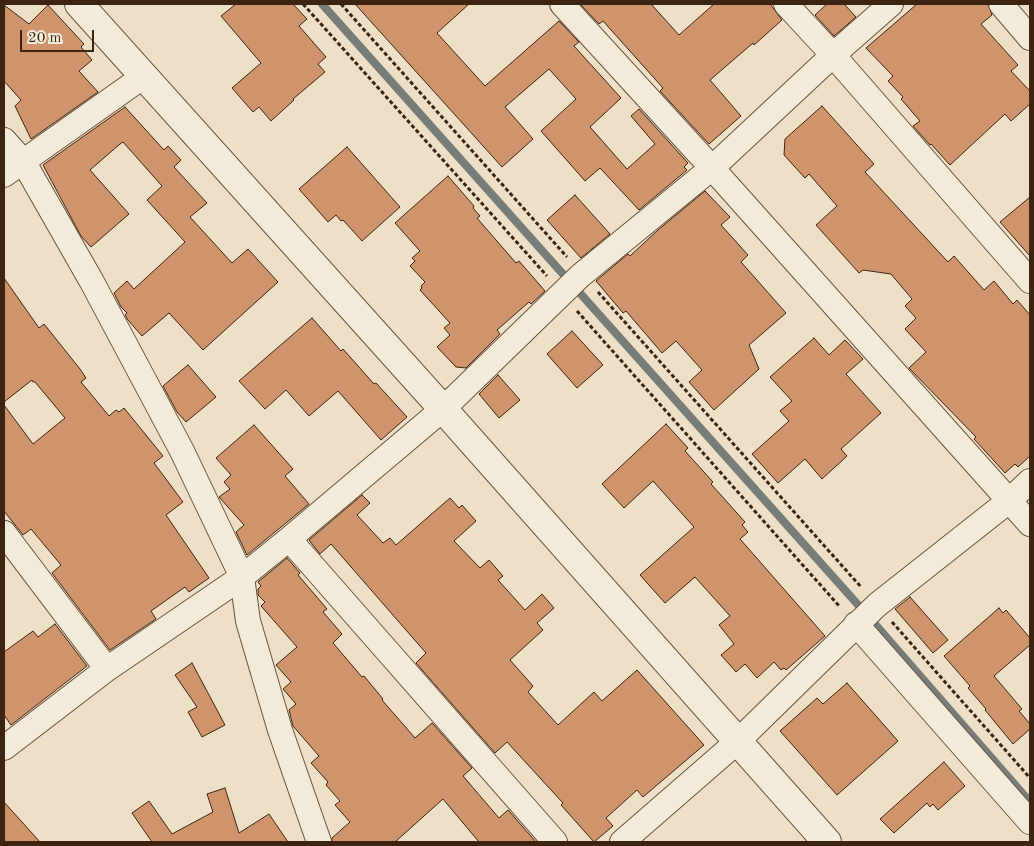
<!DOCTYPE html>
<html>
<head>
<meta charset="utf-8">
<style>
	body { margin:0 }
	#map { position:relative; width:1034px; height:846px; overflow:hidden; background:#ede0c6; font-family:"Old Standard TT",serif }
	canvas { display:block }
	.frame { position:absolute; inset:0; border:5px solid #3d2411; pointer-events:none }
	.scale { position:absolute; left:20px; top:30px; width:74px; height:22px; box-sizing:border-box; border:2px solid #3d2411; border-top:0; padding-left:6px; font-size:15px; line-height:18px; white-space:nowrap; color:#3d2411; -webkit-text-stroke:4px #f3ebda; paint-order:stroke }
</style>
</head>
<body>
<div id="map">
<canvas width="1034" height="846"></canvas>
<div class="frame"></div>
<div class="scale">20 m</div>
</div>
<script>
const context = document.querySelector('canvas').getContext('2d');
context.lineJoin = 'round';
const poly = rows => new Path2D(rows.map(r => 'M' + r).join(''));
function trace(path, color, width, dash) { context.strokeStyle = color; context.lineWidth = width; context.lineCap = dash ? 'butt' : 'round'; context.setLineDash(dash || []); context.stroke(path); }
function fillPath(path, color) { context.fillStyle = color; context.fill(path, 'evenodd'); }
trace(poly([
	[322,4,860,607,1030,802]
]), '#777e7a', 8);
const building = poly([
	[236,4,293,4,307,19,299,26,326,57,318,64,325,72,293,99,294,100,271,121,259,107,253,112,232,88,261,63,221,16,236,4],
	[355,4,469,4,437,33,485,86,559,21,579,42,574,46,621,98,590,127,627,169,655,144,631,116,639,109,688,163,684,167,687,170,639,210,600,168,585,181,541,131,576,99,549,69,505,107,533,139,502,167,355,4],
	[580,4,651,4,679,35,714,4,770,4,782,20,754,45,753,43,710,80,741,116,709,144,660,91,663,88,603,21,599,24,580,4],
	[827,4,844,4,856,17,834,36,815,15,827,4],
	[917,4,988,4,992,15,981,24,1018,65,1011,71,1030,91,1030,104,1011,121,1005,114,950,165,931,144,930,145,913,126,920,121,901,99,903,97,888,81,893,76,866,48,917,4],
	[4,5,29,24,48,5,84,44,81,47,92,60,79,71,98,92,31,139,15,106,21,100,4,81,4,5],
	[822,106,874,164,865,172,948,262,954,256,984,290,994,281,1013,304,1017,300,1030,315,1030,456,1018,467,1015,464,1005,473,974,439,976,437,909,368,926,352,905,329,916,318,905,306,912,299,891,274,863,270,859,273,816,225,837,206,809,174,805,178,784,155,785,139,822,106],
	[125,107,164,150,168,146,181,160,174,167,207,203,190,217,232,263,248,249,278,282,203,350,169,313,142,336,128,320,125,315,127,313,121,307,114,293,127,281,134,289,185,242,147,200,162,186,123,142,120,144,90,170,129,214,91,247,81,236,43,165,125,107],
	[347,147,400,207,362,241,343,220,341,221,336,215,328,222,299,189,347,147],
	[448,176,474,206,473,208,480,216,477,218,516,263,519,261,545,291,531,304,529,302,497,330,500,334,466,368,456,367,437,347,450,335,444,328,450,323,420,290,422,288,421,286,425,282,410,266,415,261,412,258,420,251,395,223,448,176],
	[705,191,730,217,721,225,748,255,741,262,786,313,749,345,759,369,714,410,689,382,702,370,676,341,662,353,626,311,623,313,596,281,628,254,630,256,658,230,705,191],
	[575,195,610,234,581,258,547,220,575,195],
	[1030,197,1030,256,1000,222,1030,197],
	[4,278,39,328,44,324,80,369,86,378,81,382,109,416,116,410,119,412,124,408,163,456,154,463,183,502,166,515,209,578,189,592,185,587,151,611,156,619,110,650,52,573,61,565,31,529,23,535,4,511,4,405,33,444,65,418,35,382,33,382,32,380,4,402,4,278],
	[312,318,341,351,343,349,374,384,376,383,407,417,381,440,338,391,309,416,286,390,265,409,239,381,312,318],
	[572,331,603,365,577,388,547,354,572,331],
	[814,338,829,355,845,340,863,359,846,374,881,413,841,449,847,456,822,479,805,459,778,483,752,454,789,421,780,411,792,401,770,377,814,338],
	[188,365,216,397,186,422,177,412,163,386,188,365],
	[498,375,520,400,499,418,479,394,498,375],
	[666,424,688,448,685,451,713,482,711,484,745,522,742,525,748,532,740,539,825,636,786,670,784,668,781,670,774,662,757,678,745,664,736,672,721,655,734,644,719,625,730,616,695,577,665,603,640,575,694,527,653,481,624,508,602,484,666,424],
	[254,425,293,469,285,476,309,504,247,555,236,532,244,525,219,497,230,489,224,482,231,475,216,458,254,425],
	[362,495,370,503,357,515,383,543,390,538,396,545,450,498,459,508,462,505,476,521,454,541,480,568,489,560,503,576,498,580,525,610,542,594,554,608,537,623,543,630,510,660,533,686,528,692,558,725,594,692,602,701,637,670,704,745,643,797,637,790,606,818,613,826,594,842,561,805,563,803,507,742,495,753,416,663,426,653,331,544,320,554,309,540,362,495],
	[287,558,300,573,298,575,327,609,323,612,342,634,333,643,362,677,364,676,383,699,382,700,415,738,432,723,472,768,463,776,499,818,508,810,536,842,479,842,443,799,395,842,332,842,332,838,350,822,335,805,340,801,326,785,328,782,311,763,319,756,293,726,289,710,296,704,283,689,291,682,276,665,297,647,261,606,265,602,258,595,258,589,261,586,258,582,287,558],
	[910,597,948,640,933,653,895,609,910,597],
	[999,608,1003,613,1006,610,1030,638,1030,645,994,676,1022,709,1019,711,1030,724,1030,729,1013,744,985,710,986,709,968,688,970,686,944,656,999,608],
	[55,624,87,666,11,725,4,715,4,652,33,631,38,637,55,624],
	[192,663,225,725,202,737,188,712,197,707,175,675,192,663],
	[847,683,898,741,837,795,780,731,817,698,823,704,847,683],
	[944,762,965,786,938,810,933,804,930,807,927,803,894,833,880,819,944,762],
	[225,788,239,833,269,814,288,842,152,842,132,813,149,801,172,834,213,812,207,794,225,788],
	[4,802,40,842,4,842,4,802]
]);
fillPath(building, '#d0946d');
trace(building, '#3d2411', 1);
const minor = poly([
	[562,4,712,168,1030,524],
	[786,4,833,55,1030,281],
	[1001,4,1030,38],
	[4,140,23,161,92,282,182,451,242,577,248,621,280,730,319,842],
	[4,175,144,76],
	[4,533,107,669],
	[289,539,555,842],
	[856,624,1030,822],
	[4,748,107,669,242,577,289,539,443,409,580,276,712,168,833,55,891,4],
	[622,842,737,742,877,605,1010,500,1030,481]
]);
const tertiary = poly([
	[79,4,443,409,827,842]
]);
trace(minor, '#69533e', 26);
trace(tertiary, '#69533e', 30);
trace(poly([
	[303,4,547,276],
	[341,4,567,257],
	[598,292,861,587],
	[577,311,840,607],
	[892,622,1030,778]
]), '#3d2411', 3, [4, 2.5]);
trace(minor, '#f3ebda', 24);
trace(tertiary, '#f3ebda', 28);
</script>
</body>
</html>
